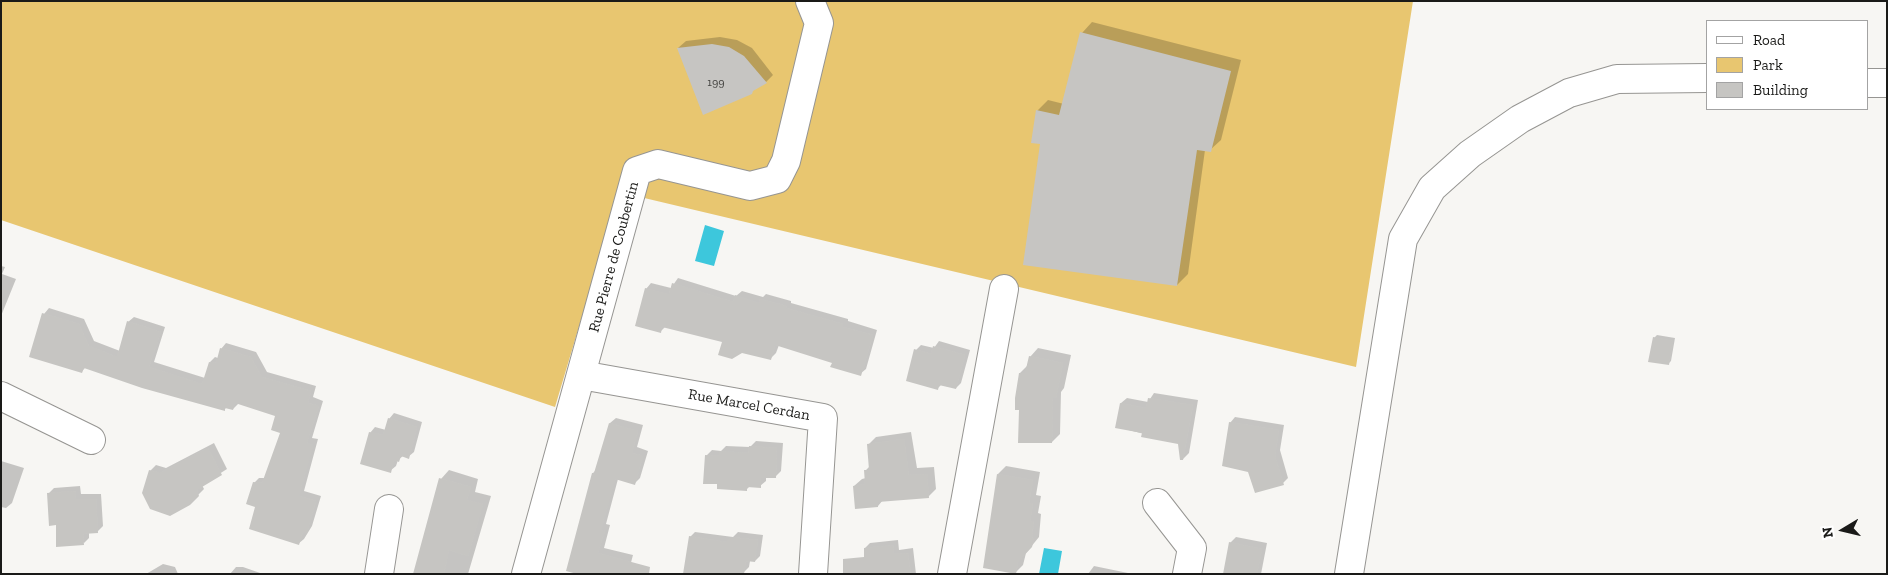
<!DOCTYPE html>
<html>
<head>
<meta charset="utf-8">
<style>
	body { margin:0 }
	#map { position:relative; width:1888px; height:575px; overflow:hidden; background:#f7f6f3; font-family:"Zilla Slab",serif }
	canvas { display:block }
	.frame { position:absolute; inset:0; border:2px solid #1a1a18; pointer-events:none }
	.legend { position:absolute; left:1706px; top:20px; width:162px; height:90px; box-sizing:border-box; background:#fff; border:1px solid #a3a3a3; margin:0; padding:6px 9px; list-style:none; font-size:15px; color:#1a1a18 }
	.legend li { display:flex; align-items:center; gap:10px; height:25px }
	.legend b { width:25px; border:1px solid #a3a3a3 }
	.north { position:absolute; left:1818px; top:505px; width:50px; height:50px; -webkit-text-stroke:4px #fff; paint-order:stroke; rotate:261deg; font-size:14px; font-weight:700; line-height:20px; text-align:center; color:#1a1a18 }
	.north::after { content:''; display:block; margin:auto; width:18px; height:22px; background:#1a1a18; clip-path:polygon(50% 0,100% 100%,50% 72%,0 100%) }
</style>
</head>
<body>
<div id="map">
<canvas width="1888" height="575"></canvas>
<div class="frame"></div>
<ul class="legend">
<li><b style="height:6px;background:#fff"></b>Road</li>
<li><b style="height:14px;background:#e8c670"></b>Park</li>
<li><b style="height:14px;background:#c6c5c2"></b>Building</li>
</ul>
<div class="north">N</div>
</div>
<script>
const context = document.querySelector('canvas').getContext('2d');
context.lineJoin = 'round';
function fillPath(path, color) { context.fillStyle = color; context.fill(path, 'evenodd'); }
const poly = rows => new Path2D(rows.map(r => 'M' + r).join(''));
function trace(path, color, width, dash) { context.strokeStyle = color; context.lineWidth = width; context.lineCap = dash ? 'butt' : 'round'; context.setLineDash(dash || []); context.stroke(path); }
function write(font, color, halo, rows, align = 'center') {
  context.font = font + ' "Zilla Slab",serif'; context.lineWidth = 4; context.setLineDash([]); context.textBaseline = 'middle'; context.strokeStyle = halo; context.fillStyle = color; for (const [text, x, y, turn = 0] of rows) {
    context.save(); context.translate(x, y); context.rotate((+turn || 0) * Math.PI / 180); context.textAlign = isNaN(turn) ? turn : align; if (halo) context.strokeText(text, 0, 0); context.fillText(text, 0, 0); context.restore();
  }
}
fillPath(poly([
	[1,1,1413,1,1356,367,619,192,555,407,1,220]
]), '#e8c670');
fillPath(poly([
	[705,225,724,231,714,266,695,261],
	[1044,548,1062,551,1058,574,1039,574]
]), '#3dc7dc');
fillPath(poly([
	[1092,22,1241,60,1221,140,1210,150,1205,150,1188,274,1177,285,1042,143,1037,111,1048,100,1064,104,1082,33],
	[720,37,737,40,752,48,773,75,766,82,678,48,686,41],
	[1,266,5,267,2,274,16,279,1,316],
	[678,278,736,296,742,291,763,297,766,294,791,301,791,303,848,319,848,321,877,330,866,369,860,374,833,362,779,345,776,353,770,359,724,341,665,327,660,332,646,289,651,283,671,288],
	[49,308,84,319,94,341,120,351,128,322,134,317,165,327,154,362,205,378,210,362,215,357,218,358,221,349,226,343,256,352,267,372,316,386,313,397,323,401,312,438,318,439,304,491,321,496,312,526,304,539,298,544,257,506,254,483,259,478,265,478,282,432,276,415,239,403,233,409,227,407,224,410,86,367,82,371,44,314],
	[1657,335,1675,338,1671,361,1668,364,1654,338],
	[939,341,970,350,961,383,956,388,941,385,938,388,916,350,921,345,934,348],
	[1038,348,1071,355,1064,388,1061,392,1060,434,1052,442,1020,373,1028,365,1030,357],
	[1154,393,1198,400,1189,453,1183,459,1179,443,1117,427,1121,403,1127,398,1148,402],
	[394,413,422,422,414,452,408,457,403,456,398,460,396,466,390,471,370,433,375,427,386,430,389,419],
	[1235,417,1284,425,1280,450,1288,478,1283,483,1230,423],
	[616,418,643,425,637,447,648,451,640,478,634,484,618,479,606,524,610,525,604,548,633,555,628,574,582,574,593,473,596,470,610,423],
	[911,432,917,468,934,467,936,489,928,497,883,500,878,506,854,486,862,479,866,478,865,471,870,466,868,445,876,437],
	[756,441,783,443,781,471,775,477,766,477,766,481,760,486,750,486,747,489,718,483,706,456,712,450,721,451,726,446,750,447],
	[214,443,227,469,202,485,204,489,189,504,150,471,156,465,166,468],
	[1,461,24,468,12,503,6,508,1,507],
	[1006,466,1040,472,1036,495,1041,496,1038,513,1041,514,1039,537,1026,553,1023,565,1015,573,998,474],
	[449,470,478,479,475,492,491,496,468,574,415,574,441,479],
	[80,486,81,494,101,494,103,526,97,532,89,533,89,538,84,543,57,524,49,493,54,488],
	[695,532,733,537,738,532,763,535,760,556,755,561,750,561,749,567,743,573,690,537],
	[1236,537,1267,543,1261,574,1224,574,1230,543],
	[898,540,899,550,913,548,916,574,861,574,866,558,865,548,870,543],
	[163,564,175,567,178,574,146,574],
	[1094,566,1128,573,1128,574,1088,574],
	[236,567,243,567,263,574,230,574]
]), '#0003');
fillPath(poly([
	[1080,32,1231,71,1211,152,1197,150,1177,286,1023,265,1040,144,1031,143,1036,110,1059,115],
	[712,44,729,47,744,56,767,83,753,91,752,94,703,115,677,48],
	[672,283,733,302,735,295,759,303,760,299,787,306,786,308,843,324,843,327,873,335,861,376,830,367,832,363,775,345,771,360,742,353,732,359,718,355,722,342,662,327,661,333,635,326,645,288,669,294],
	[42,313,79,324,89,346,117,357,127,321,161,332,149,367,202,384,209,362,216,363,220,348,251,357,262,377,311,391,308,403,319,406,307,443,313,445,299,496,316,501,307,533,303,532,299,545,249,529,255,507,246,504,253,482,262,483,280,433,271,430,275,416,235,403,233,410,225,408,225,411,142,388,84,368,82,373,29,357],
	[1653,337,1673,341,1669,365,1648,362],
	[933,346,965,355,956,389,939,385,938,390,906,381,914,349,931,354],
	[1029,356,1063,363,1056,398,1053,397,1052,443,1018,443,1019,410,1015,410,1015,398,1019,373,1025,373],
	[1148,398,1193,405,1183,460,1180,460,1178,444,1141,437,1142,433,1115,428,1120,403,1146,408],
	[388,418,417,427,409,459,401,456,399,462,394,460,391,473,360,464,369,432,383,435],
	[1229,422,1279,430,1275,456,1284,485,1255,493,1248,472,1222,466],
	[609,423,638,431,632,453,643,456,635,485,615,479,601,530,605,531,598,553,650,567,649,574,577,574,566,571,592,473,594,473],
	[904,439,909,475,927,474,929,498,878,502,878,507,855,509,853,486,865,484,864,470,869,470,867,444],
	[749,446,777,448,776,478,761,478,761,488,747,487,747,491,717,489,717,484,703,484,705,455,719,456,719,451,748,453],
	[208,448,222,475,197,490,199,496,190,505,170,516,150,509,142,493,149,470,160,473],
	[997,474,1033,480,1029,503,1033,504,1030,521,1034,522,1032,536,1034,539,1032,547,1018,562,1016,574,983,568],
	[439,478,471,487,467,500,483,504,468,556,449,550,444,574,413,574],
	[75,491,76,499,96,499,98,533,83,534,84,545,56,547,56,525,49,526,47,493],
	[689,536,726,542,731,537,758,540,755,562,746,561,744,574,683,574],
	[1229,542,1262,549,1257,574,1223,574],
	[893,545,894,554,908,553,911,574,843,574,843,559,864,557,864,548]
]), '#c6c5c2');
const minor = poly([
	[1867,83,1887,83],
	[581,375,823,418,813,574],
	[1,396,91,440],
	[1157,503,1192,548,1187,574],
	[379,574,389,509],
	[526,574,637,171,658,164,750,186,777,179,786,161,819,23,810,1],
	[952,574,1004,289],
	[1349,574,1403,239,1432,188,1470,154,1520,119,1569,93,1617,79,1707,78]
]);
trace(minor, '#969592', 30);
trace(minor, '#fff', 28);
write('12px', '#454542', null, [
	["199",716,83]
]);
write('15px', '#1a1a18', '#fff', [
	["Rue Pierre de Coubertin",614,257,-75],
	["Rue Marcel Cerdan",749,405,10]
]);
</script>
</body>
</html>
